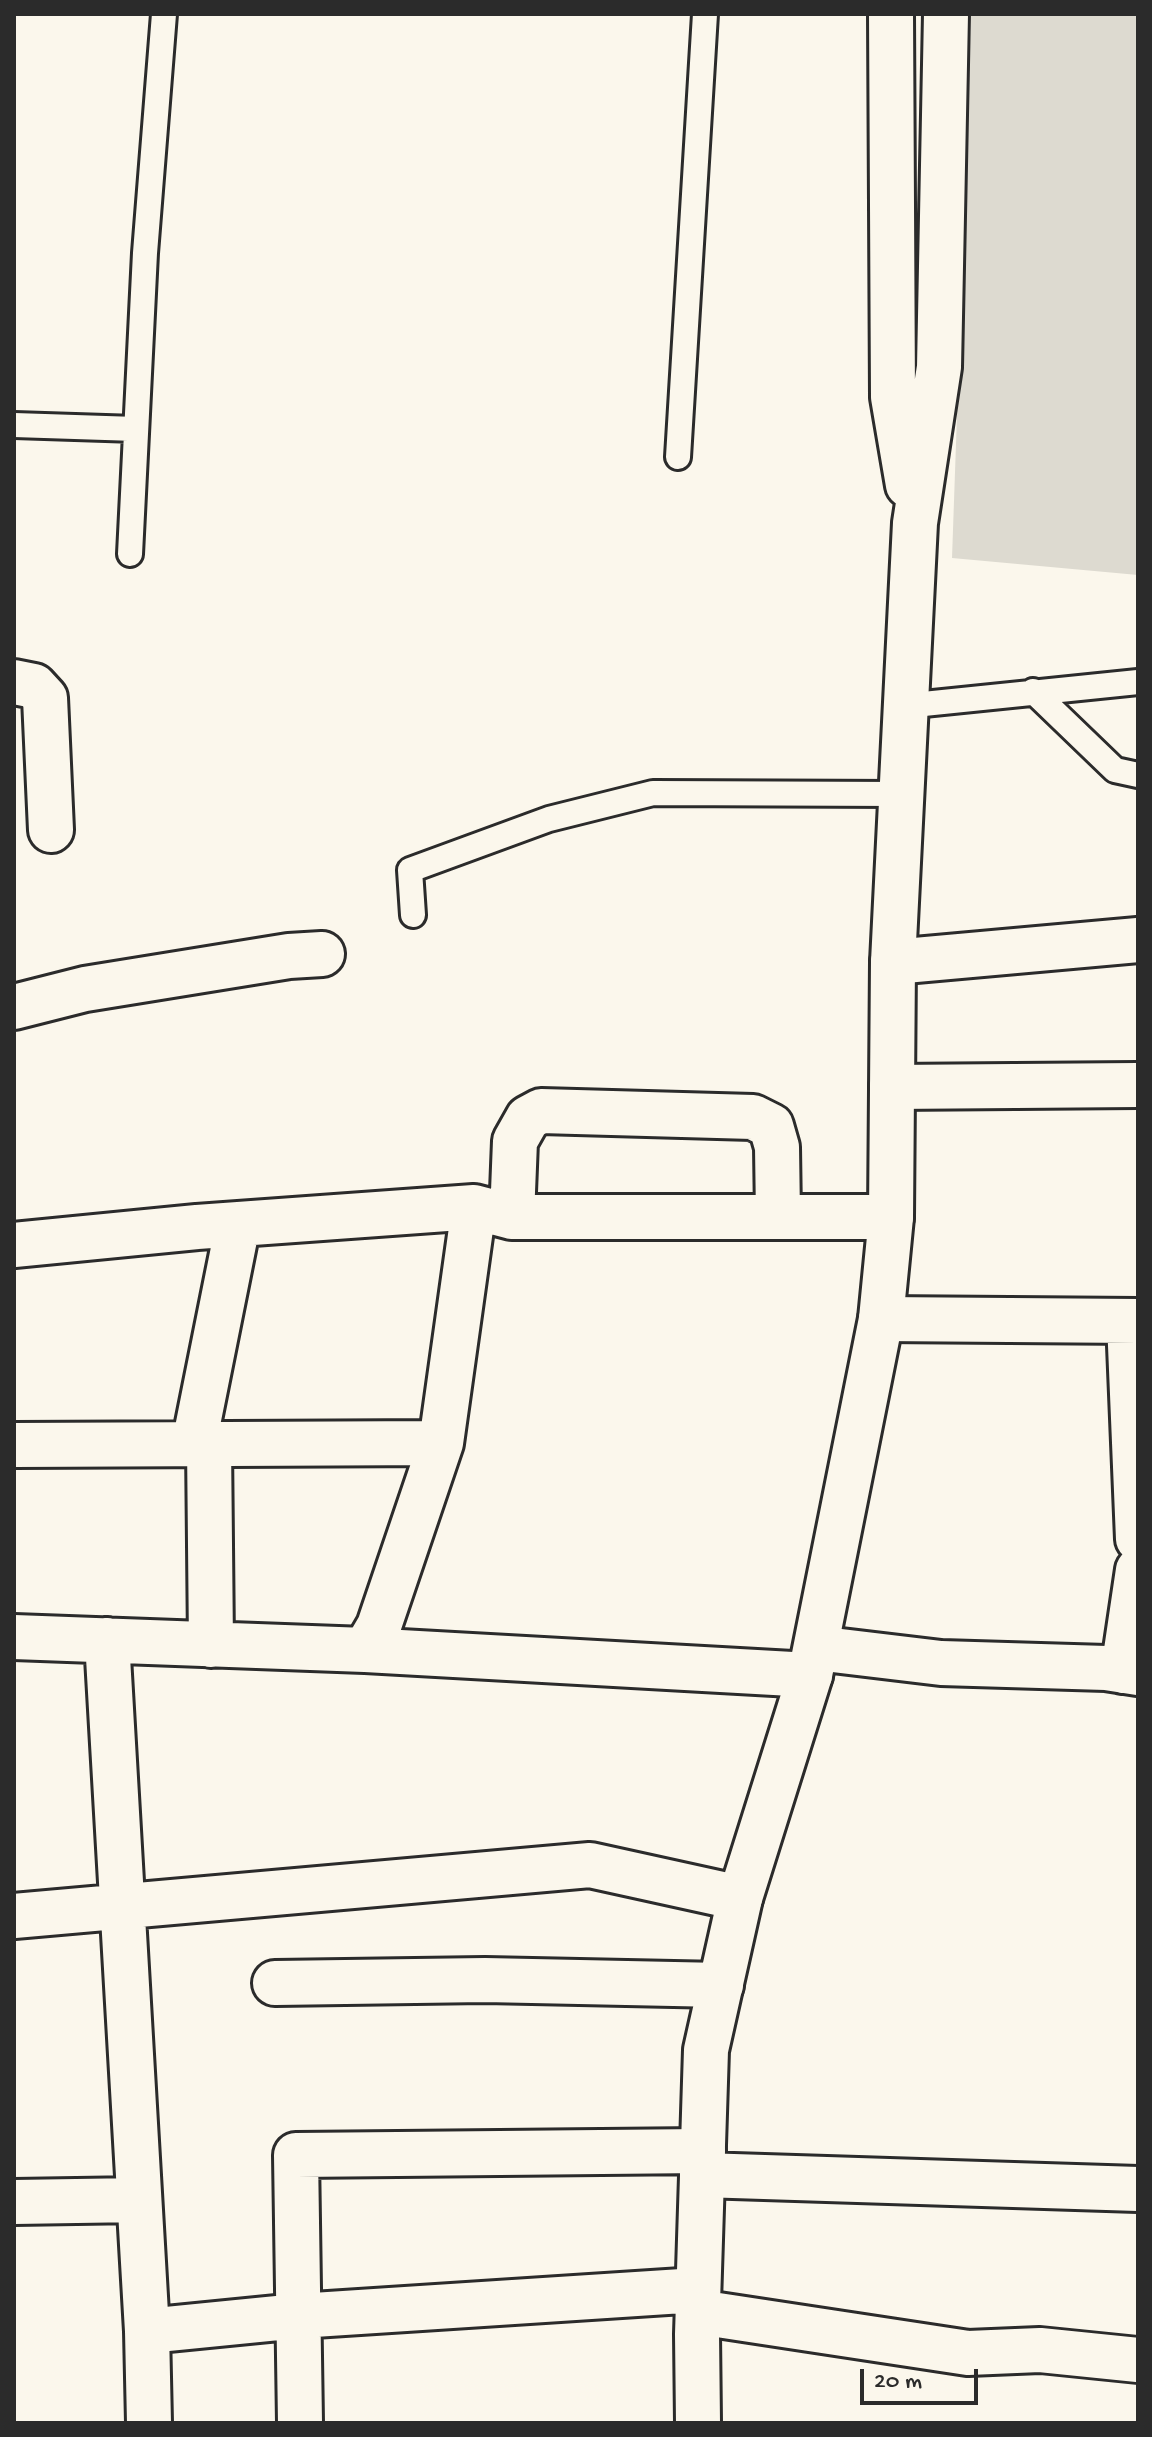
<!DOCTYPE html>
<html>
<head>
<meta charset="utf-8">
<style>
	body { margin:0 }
	#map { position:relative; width:1152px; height:2437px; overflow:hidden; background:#fbf7ec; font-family:"Gochi Hand",sans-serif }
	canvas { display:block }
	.frame { position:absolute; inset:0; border:16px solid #2b2b2b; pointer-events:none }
	.scale { position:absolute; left:860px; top:2369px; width:118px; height:36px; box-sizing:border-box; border:4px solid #2b2b2b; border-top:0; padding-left:10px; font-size:24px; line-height:28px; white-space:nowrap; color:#2b2b2b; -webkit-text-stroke:6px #fbf7ec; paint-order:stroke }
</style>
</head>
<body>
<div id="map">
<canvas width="1152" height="2437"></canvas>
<div class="frame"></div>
<div class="scale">20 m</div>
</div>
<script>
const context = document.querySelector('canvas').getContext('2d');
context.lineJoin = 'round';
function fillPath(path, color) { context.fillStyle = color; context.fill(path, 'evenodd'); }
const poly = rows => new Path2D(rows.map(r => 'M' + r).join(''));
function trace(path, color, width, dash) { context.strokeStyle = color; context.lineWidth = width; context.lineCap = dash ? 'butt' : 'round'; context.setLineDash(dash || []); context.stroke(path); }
fillPath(poly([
	[971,14,1138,14,1138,575,952,558]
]), '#dddad0');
const lane = poly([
	[14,425,136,429],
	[678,457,705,14],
	[130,554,145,253,164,14],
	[1033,691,1115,770,1138,775],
	[904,706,1138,682],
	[413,915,410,870,549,819,653,793,899,794]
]);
const street = poly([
	[14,682,34,686,45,698,51,830],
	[893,962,1138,940],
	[14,1007,85,989,289,956,322,954],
	[892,1087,1138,1085],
	[512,1217,515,1141,528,1118,541,1111,753,1117,771,1126,777,1147,778,1216],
	[14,1245,197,1227,474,1207,512,1217,891,1217],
	[881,1319,1138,1321],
	[1129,1321,1138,1539],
	[194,1444,238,1224],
	[209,1444,211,1645],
	[14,1445,441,1443],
	[14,1637,365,1650,810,1675],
	[107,1640,147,2331,149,2423],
	[816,1648,941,1663,1106,1668,1138,1673],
	[365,1650,379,1626,441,1443,474,1207],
	[1123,1671,1138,1570],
	[14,1916,590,1865,740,1898],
	[275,1983,485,1980,721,1985],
	[702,2175,1138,2189],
	[14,2202,139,2200],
	[698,2312,968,2353,1040,2350,1138,2360],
	[147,2331,298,2316,698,2290],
	[300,2423,296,2155,703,2151]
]);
const secondary = poly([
	[891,14,893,397,908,485],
	[698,2423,697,2334,706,2050,740,1898,810,1675,881,1319,891,1217,893,962,915,523,939,367,946,14]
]);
trace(lane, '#2b2b2b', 30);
trace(street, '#2b2b2b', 50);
trace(secondary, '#2b2b2b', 50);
trace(lane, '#fbf7ec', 24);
trace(street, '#fbf7ec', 44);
trace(secondary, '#fbf7ec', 44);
</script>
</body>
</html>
